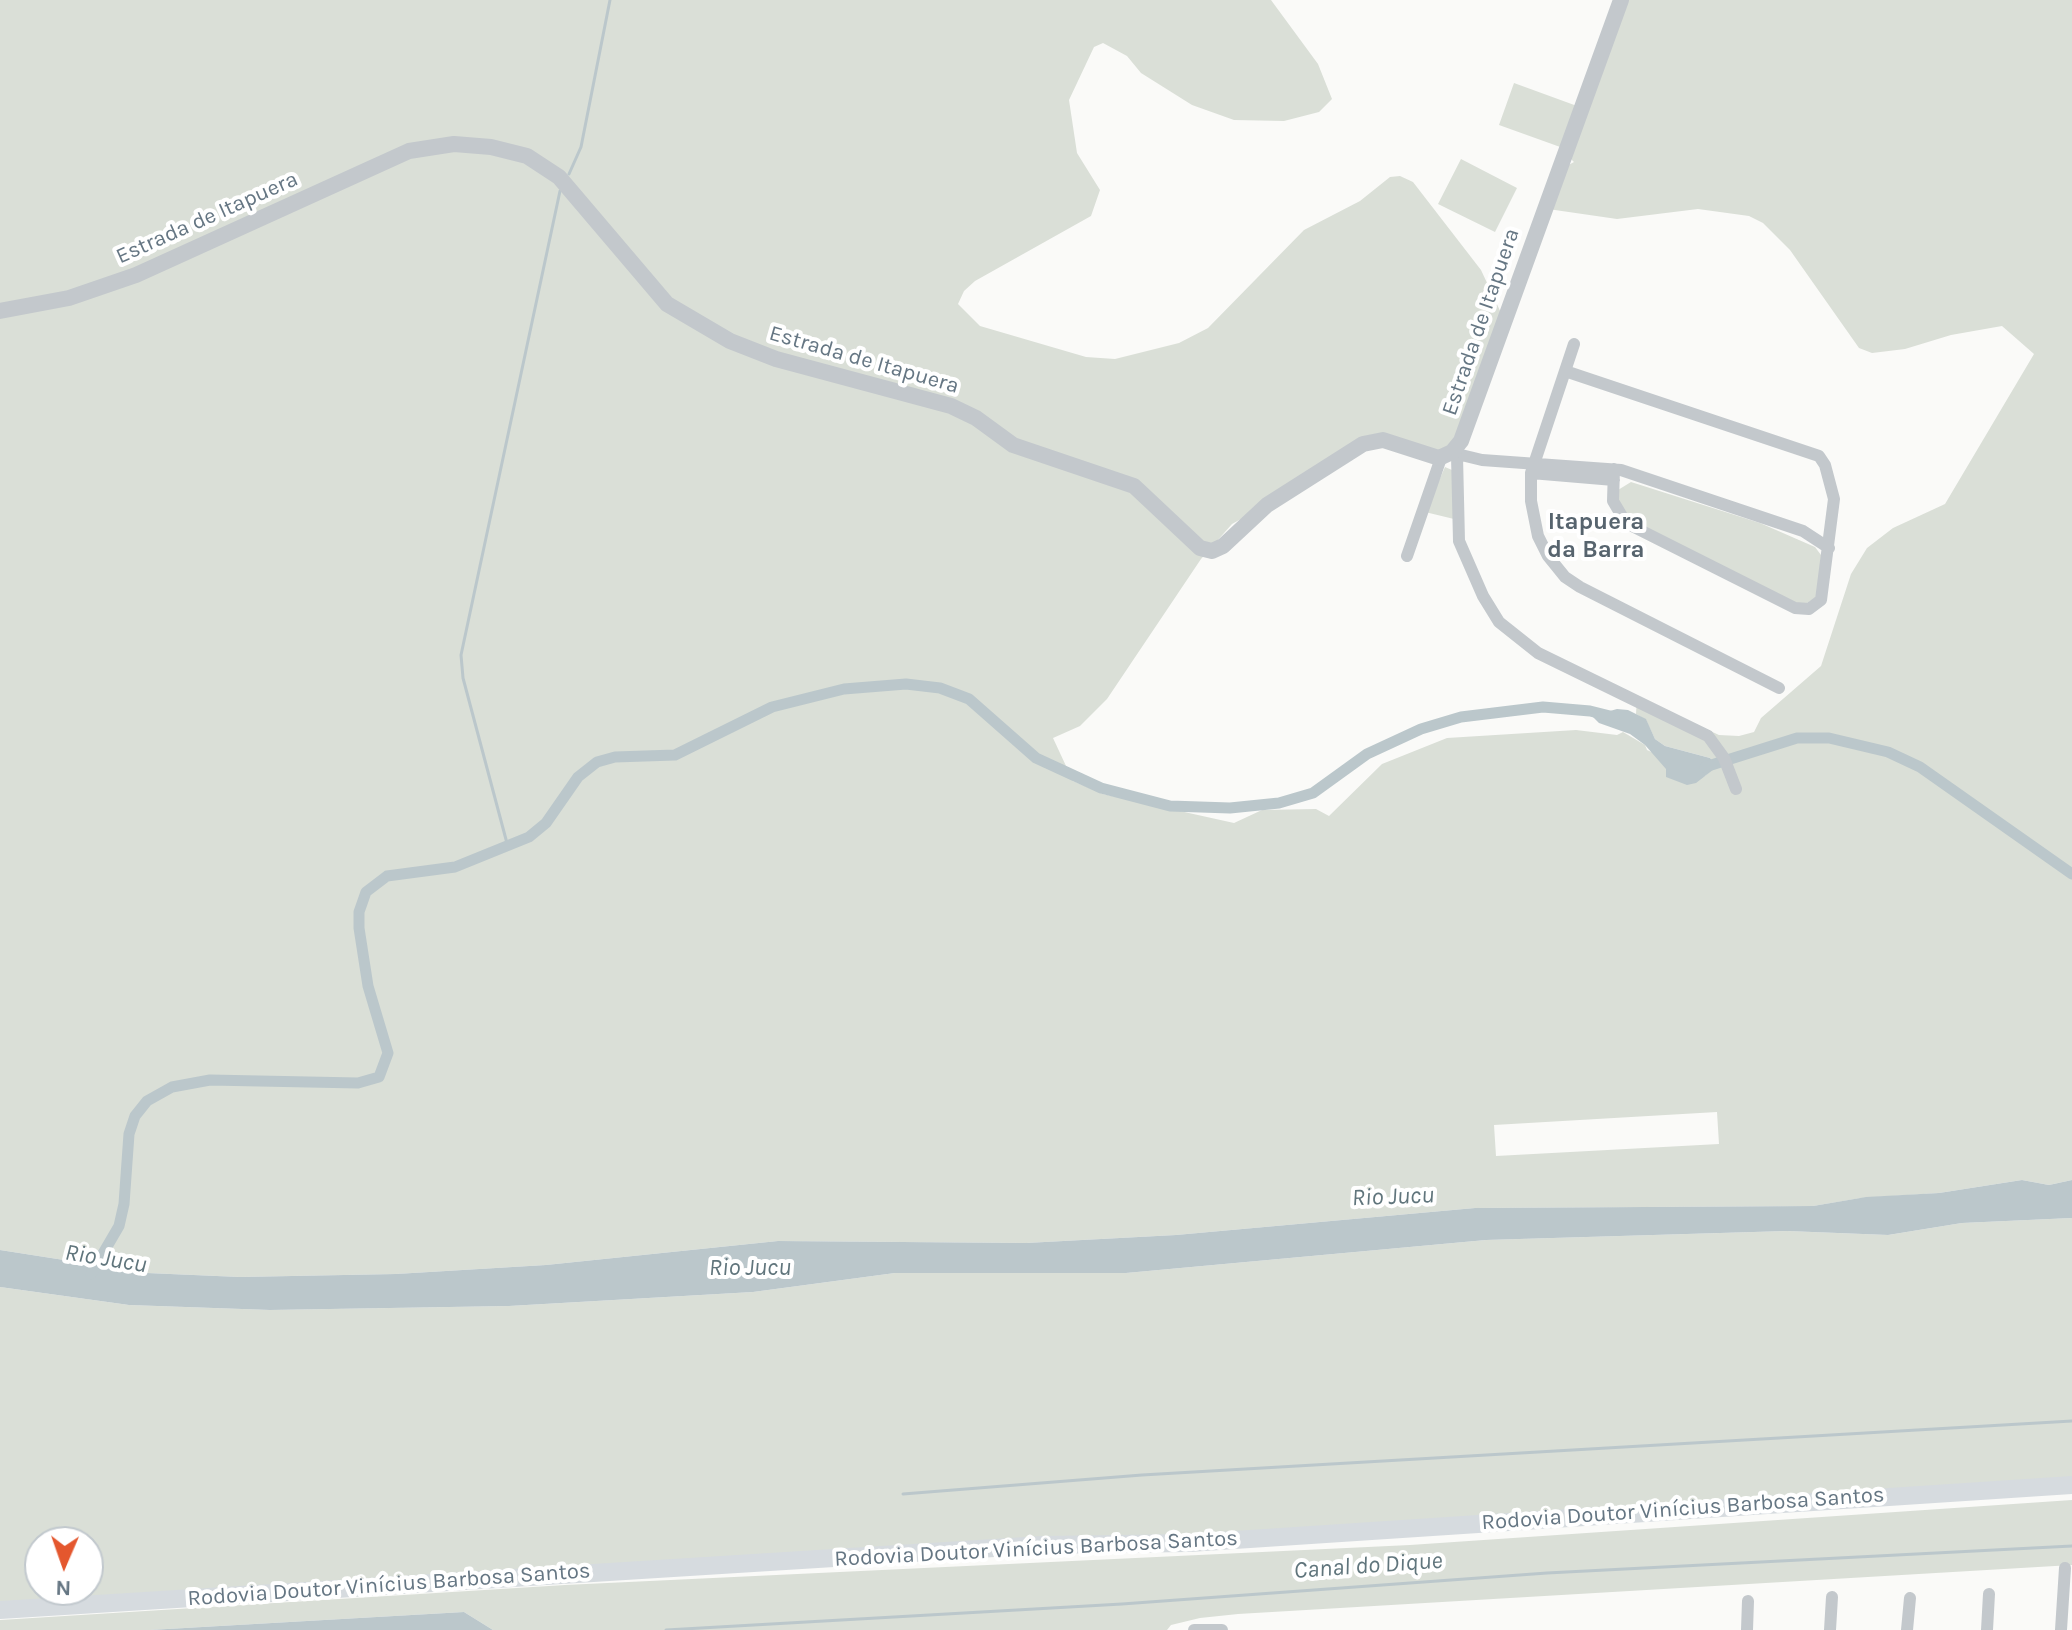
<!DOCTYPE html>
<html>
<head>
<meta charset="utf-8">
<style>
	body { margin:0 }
	#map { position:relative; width:2072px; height:1630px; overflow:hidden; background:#fafaf8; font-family:Karla,sans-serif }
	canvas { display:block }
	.north { position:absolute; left:24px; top:1526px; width:80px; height:80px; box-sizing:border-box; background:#fff; border:2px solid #c1c8cd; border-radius:50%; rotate:182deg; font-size:22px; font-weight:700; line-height:32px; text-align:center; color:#657683 }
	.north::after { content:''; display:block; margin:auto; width:28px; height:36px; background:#e4572e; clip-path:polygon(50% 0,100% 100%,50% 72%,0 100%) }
</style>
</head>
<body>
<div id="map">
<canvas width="2072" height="1630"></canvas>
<div class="north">N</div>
</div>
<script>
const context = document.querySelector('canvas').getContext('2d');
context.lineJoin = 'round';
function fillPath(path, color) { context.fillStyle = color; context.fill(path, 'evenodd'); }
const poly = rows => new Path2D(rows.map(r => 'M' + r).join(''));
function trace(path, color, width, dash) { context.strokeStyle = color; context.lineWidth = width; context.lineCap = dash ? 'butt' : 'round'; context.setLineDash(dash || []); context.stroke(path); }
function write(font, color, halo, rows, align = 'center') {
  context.font = font + ' Karla,sans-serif'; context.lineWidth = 8; context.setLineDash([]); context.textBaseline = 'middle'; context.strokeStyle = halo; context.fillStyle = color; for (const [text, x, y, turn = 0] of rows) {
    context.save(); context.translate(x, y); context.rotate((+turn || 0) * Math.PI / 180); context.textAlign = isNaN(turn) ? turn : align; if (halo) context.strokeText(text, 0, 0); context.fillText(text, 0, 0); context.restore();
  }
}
fillPath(poly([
	[0,0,1271,0,1318,64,1332,99,1319,112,1284,121,1234,120,1192,105,1141,73,1127,56,1103,43,1094,47,1069,100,1077,153,1100,190,1091,216,975,281,964,291,958,304,980,326,1086,357,1115,359,1179,343,1208,328,1304,230,1360,201,1390,177,1400,176,1413,182,1481,270,1502,315,1453,443,1435,455,1386,438,1232,524,1201,559,1107,699,1080,726,1053,738,1073,781,1103,794,1234,823,1262,810,1316,809,1329,816,1382,764,1447,738,1576,730,1617,735,1623,732,1645,745,1647,750,1705,776,1717,765,1710,758,1665,746,1655,739,1646,720,1636,714,1637,697,1719,735,1739,736,1754,732,1761,718,1821,666,1851,574,1867,548,1893,528,1945,504,2034,354,2002,326,1951,335,1905,349,1872,353,1859,348,1790,250,1763,223,1749,216,1698,209,1617,219,1548,209,1563,168,1574,162,1568,156,1619,0,2072,0,2072,1180,2049,1185,2022,1180,1939,1193,1861,1198,1813,1206,1475,1208,1176,1235,1026,1243,778,1241,546,1265,396,1274,240,1277,147,1273,0,1250],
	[1717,1112,1719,1144,1496,1156,1494,1125],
	[1514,83,1577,106,1563,148,1499,125],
	[1461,159,1517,188,1495,232,1438,204],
	[1445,467,1452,470,1454,519,1425,512],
	[1631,482,1760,523,1815,547,1821,555,1819,596,1802,606,1628,520,1619,508,1618,490],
	[2072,1218,2072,1483,1409,1528,0,1603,0,1287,129,1305,270,1310,509,1306,753,1292,895,1273,1126,1273,1486,1240,1787,1231,1888,1235,1962,1223],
	[40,1542,88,1542,88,1590,40,1590],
	[2072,1500,2072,1565,1238,1614,1200,1618,1171,1625,1167,1630,493,1630,464,1612,150,1630,0,1630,0,1620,565,1585,1410,1545]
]), '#dadfd7');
fillPath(poly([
	[1617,709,1628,710,1646,719,1655,739,1665,746,1710,758,1718,766,1696,783,1687,785,1666,777,1666,769,1645,745,1630,734,1599,723,1592,716],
	[2022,1180,2049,1185,2072,1180,2072,1218,1962,1223,1888,1235,1787,1231,1486,1240,1126,1273,895,1273,753,1292,509,1306,270,1310,129,1305,0,1287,0,1250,147,1273,240,1277,396,1274,546,1265,778,1241,1026,1243,1176,1235,1475,1208,1813,1206,1866,1197,1939,1193],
	[464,1612,493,1630,150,1630]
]), '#bbc7cb');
trace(poly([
	[569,174,581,147,610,0],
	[508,847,463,678,461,655,560,191],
	[903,1494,1142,1475,2072,1421],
	[666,1630,1122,1604,1547,1573,2072,1546]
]), '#bbc7cb', 3);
trace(poly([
	[1705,767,1797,738,1829,738,1888,752,1920,767,2072,874],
	[91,1274,119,1226,124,1204,129,1134,135,1116,147,1101,172,1087,210,1080,358,1083,379,1077,388,1053,368,986,359,928,359,912,366,892,387,876,455,867,529,837,546,823,578,777,597,762,615,757,675,755,772,707,844,689,906,684,940,688,969,699,1036,758,1101,788,1170,806,1230,808,1279,803,1313,793,1367,754,1421,729,1461,717,1543,707,1590,711,1614,717]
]), '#bbc7cb', 11);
trace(poly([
	[1574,344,1531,473,1531,501,1538,536,1548,556,1565,577,1580,587,1779,688],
	[1565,371,1819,456,1825,465,1834,499,1821,600,1809,609,1795,608,1626,523,1613,501,1614,469],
	[1453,453,1482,460,1621,470,1803,531,1829,548],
	[1457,456,1459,541,1483,596,1499,622,1538,653,1708,736,1724,758,1736,789],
	[1531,473,1614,480],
	[1407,556,1441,458],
	[1194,1630,1222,1630],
	[1747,1630,1748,1601],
	[1830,1630,1832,1597],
	[1907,1630,1910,1598],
	[1987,1630,1989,1594],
	[2061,1630,2065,1568]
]), '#c3c8cc', 12);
trace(poly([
	[0,311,69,298,136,275,409,151,454,144,491,147,527,156,559,177,667,304,730,341,776,359,951,406,976,418,1013,445,1134,486,1200,548,1212,551,1223,546,1267,505,1363,444,1383,440,1439,458,1452,452,1461,441,1621,0]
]), '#c3c8cc', 16);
trace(poly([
	[0,1610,1042,1545,1189,1543,2072,1485]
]), '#d6dbdf', 18);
write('22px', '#657683', '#fff', [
	["Estrada de Itapuera",207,218,-24],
	["Estrada de Itapuera",1481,322,-71],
	["Estrada de Itapuera",864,360,16],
	["Rodovia Doutor Vinícius Barbosa Santos",1683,1509,-4],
	["Rodovia Doutor Vinícius Barbosa Santos",1036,1549,-3],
	["Rodovia Doutor Vinícius Barbosa Santos",389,1585,-4]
]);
write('bold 24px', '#57646e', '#fff', [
	["Itapuera",1596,522],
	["da Barra",1596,550]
]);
write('italic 24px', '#60757c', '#fff', [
	["Rio Jucu",1393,1197,-2],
	["Rio Jucu",106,1259,9],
	["Rio Jucu",750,1268],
	["Canal do Dique",1368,1566,-4]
]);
</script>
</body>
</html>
